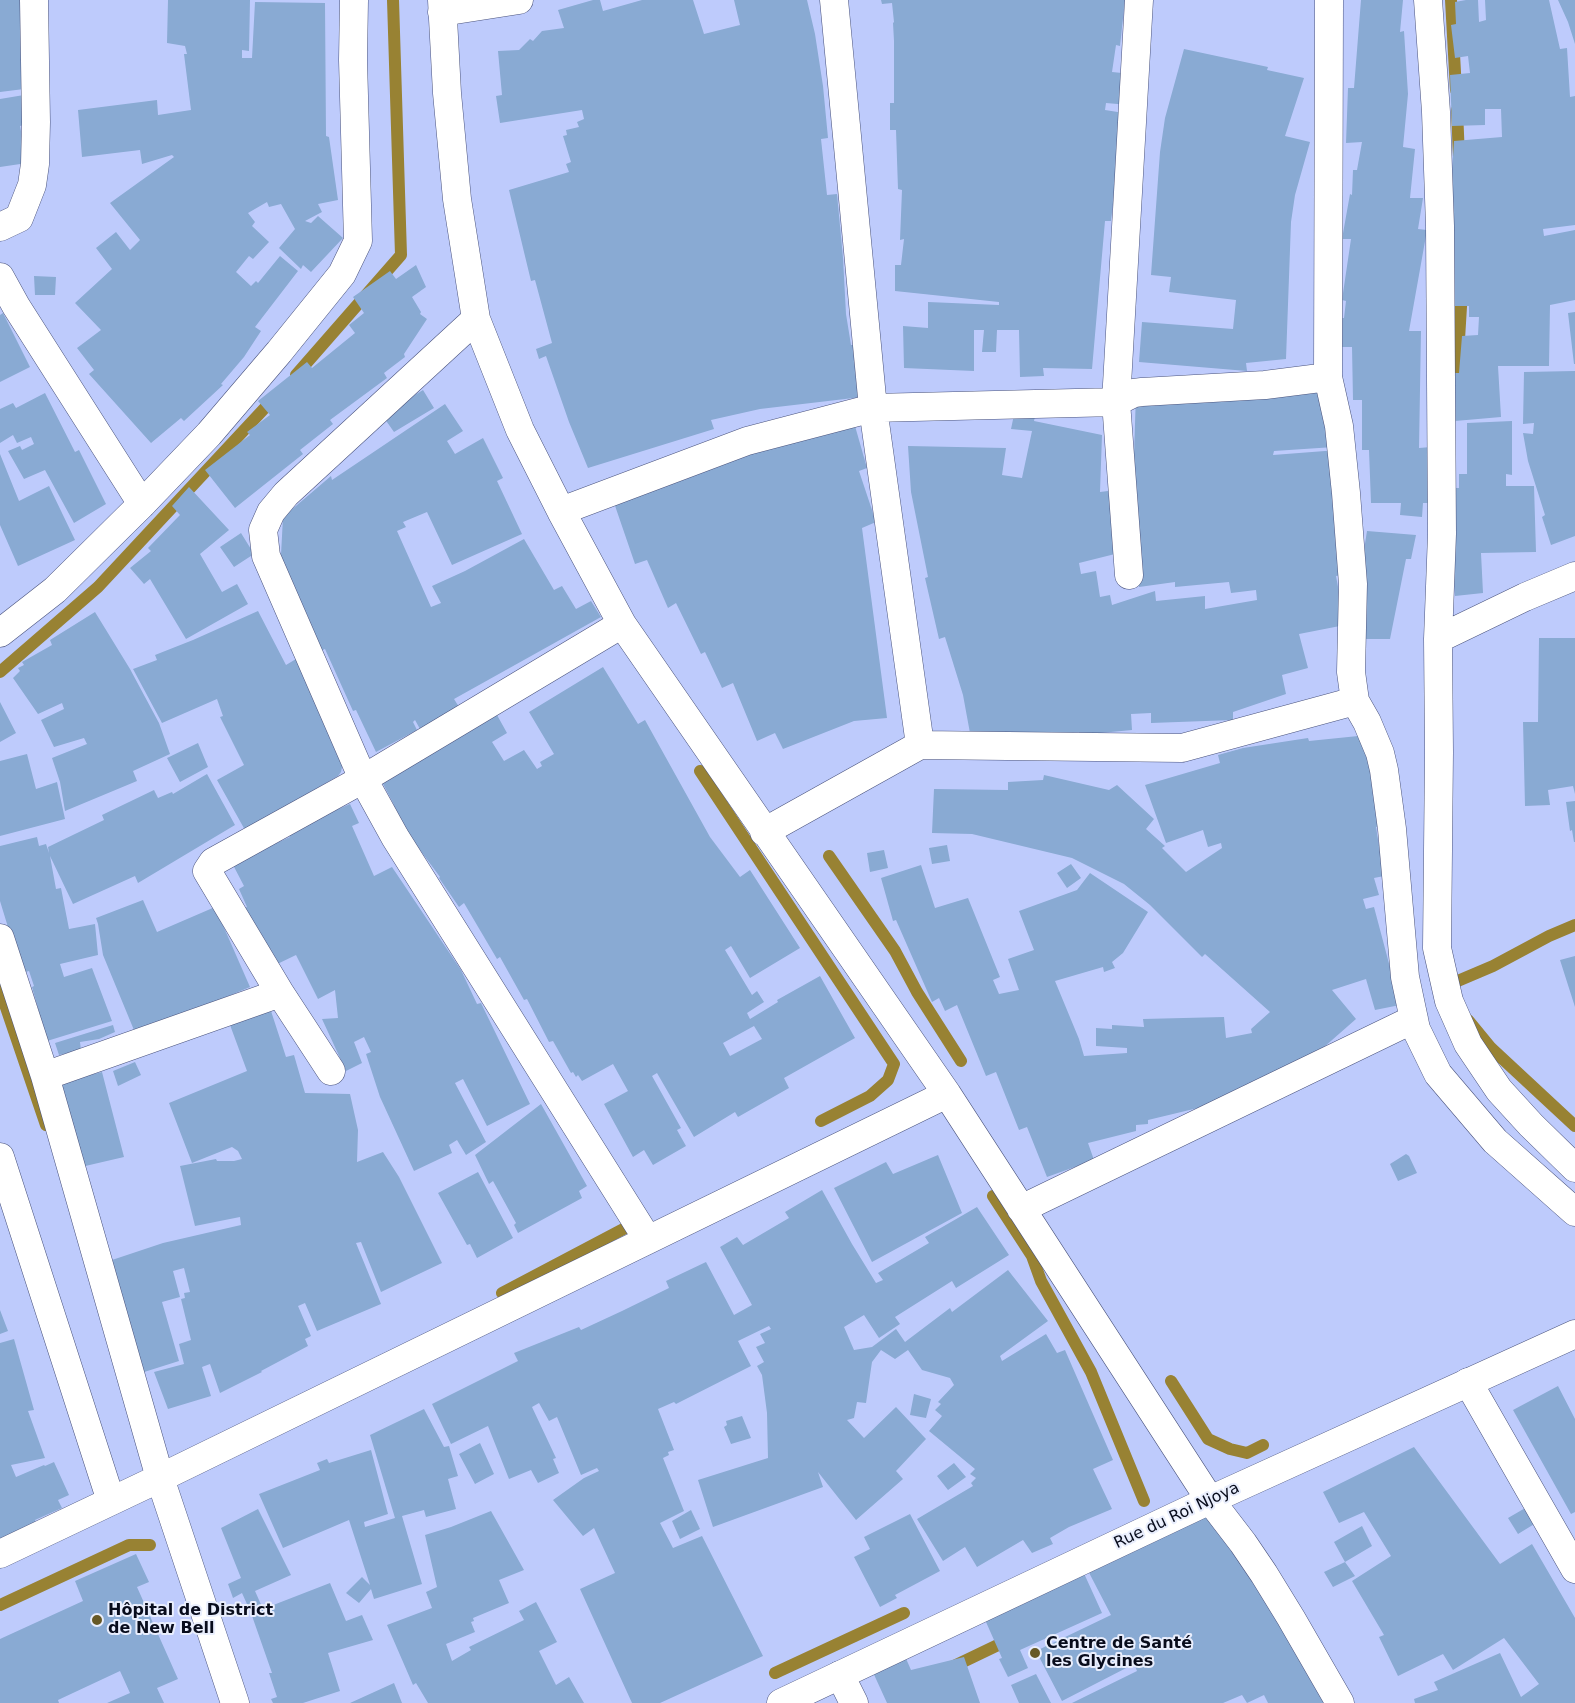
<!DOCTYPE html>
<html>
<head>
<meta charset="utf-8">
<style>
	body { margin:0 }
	canvas { display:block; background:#becbfc }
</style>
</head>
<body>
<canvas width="1575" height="1703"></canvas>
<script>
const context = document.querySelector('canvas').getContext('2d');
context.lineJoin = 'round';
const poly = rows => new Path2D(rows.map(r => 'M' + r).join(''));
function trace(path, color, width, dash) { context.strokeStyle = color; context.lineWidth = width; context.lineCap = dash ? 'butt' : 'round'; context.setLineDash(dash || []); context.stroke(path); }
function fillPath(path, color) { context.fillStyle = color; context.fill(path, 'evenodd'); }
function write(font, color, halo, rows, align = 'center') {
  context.font = font + ' "DejaVu Sans",sans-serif'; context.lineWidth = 4; context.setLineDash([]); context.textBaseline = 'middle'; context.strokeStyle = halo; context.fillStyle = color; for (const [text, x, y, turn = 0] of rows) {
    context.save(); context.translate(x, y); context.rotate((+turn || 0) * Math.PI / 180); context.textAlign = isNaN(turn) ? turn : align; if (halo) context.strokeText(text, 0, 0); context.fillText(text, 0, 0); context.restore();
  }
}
trace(poly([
	[1451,0,1456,90],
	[1457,110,1459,157],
	[296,375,401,255,393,0],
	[1456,389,1462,290],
	[0,672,98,587,275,397],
	[700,771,894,1064,888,1080,870,1096,821,1121],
	[829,856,895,951,917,992,961,1061],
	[1453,983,1493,966,1549,936,1575,925],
	[0,990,46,1125],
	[1468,1020,1491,1048,1575,1126],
	[993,1196,1032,1256,1041,1281,1091,1372,1144,1501],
	[502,1293,629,1226],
	[1171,1381,1208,1439,1230,1449,1247,1453,1263,1445],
	[0,1605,129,1545,150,1545],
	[950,1668,1000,1644],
	[775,1673,904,1613]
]), '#988233', 12);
fillPath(poly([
	[0,0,24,0,24,89,0,92],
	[168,0,250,0,249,51,242,50,242,58,252,58,255,2,325,3,326,136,329,137,338,200,318,204,322,212,305,221,311,223,318,216,343,238,311,272,303,265,301,269,279,248,295,229,281,204,269,207,267,202,248,213,255,222,252,226,269,242,253,259,249,256,236,272,251,286,256,281,258,283,280,256,298,271,255,327,261,331,244,357,221,384,223,385,184,421,181,418,151,443,89,374,94,370,77,348,101,330,75,303,112,269,96,248,116,232,130,250,140,240,110,203,174,157,172,155,142,164,140,150,82,157,78,110,157,100,158,115,191,110,184,54,187,54,185,46,167,43],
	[593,0,600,0,603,11,642,0,693,0,704,34,740,25,734,0,807,0,815,34,823,86,828,138,821,139,827,195,837,194,843,258,846,314,851,345,858,345,862,397,760,409,711,420,714,429,588,468,569,422,546,356,539,359,536,349,552,343,535,280,531,281,509,190,569,172,566,164,571,162,563,136,567,135,566,130,579,127,577,122,584,119,582,110,500,123,496,96,502,95,498,51,519,50,530,39,533,41,542,31,564,28,558,10],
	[881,0,1125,0,1120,46,1116,45,1112,72,1132,74,1129,105,1106,103,1105,110,1124,113,1111,221,1105,221,1092,369,1043,368,1044,376,1020,377,1019,330,997,330,996,352,982,352,984,330,974,330,974,371,904,368,903,326,928,328,928,302,999,305,999,302,895,291,895,265,901,265,904,239,900,240,902,190,898,189,896,130,890,130,890,103,894,103,894,41,893,23,894,22,892,3,882,4],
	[1361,0,1403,0,1400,32,1404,31,1408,94,1403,147,1415,149,1410,198,1423,198,1418,229,1427,230,1409,331,1421,331,1419,448,1431,447,1433,503,1423,503,1422,517,1400,515,1401,503,1371,503,1369,450,1362,450,1362,400,1353,400,1352,347,1342,347,1342,318,1344,318,1346,301,1342,300,1351,239,1342,239,1350,194,1352,195,1353,170,1357,170,1362,142,1346,143,1348,88,1354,88],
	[1466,0,1478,0,1479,22,1486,20,1485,0,1549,0,1560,49,1567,48,1570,97,1575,96,1575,225,1543,229,1544,236,1575,230,1575,300,1550,305,1549,366,1498,366,1501,417,1455,421,1451,373,1459,373,1462,336,1478,335,1479,317,1469,317,1469,306,1451,306,1451,188,1454,141,1502,137,1501,109,1485,109,1485,125,1452,126,1450,75,1470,73,1468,56,1455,58,1451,25,1456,24,1455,2],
	[1558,0,1575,0,1575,44,1568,22],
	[1184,49,1268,67,1267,70,1304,78,1285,136,1310,142,1295,195,1291,222,1286,359,1246,363,1247,371,1139,362,1142,322,1233,329,1236,300,1169,292,1171,277,1151,275,1160,152,1165,118],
	[24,95,29,124,20,126,27,163,0,167,0,99],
	[416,265,426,287,412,297,421,312,420,314,427,319,404,354,405,357,384,373,387,378,330,420,333,424,300,450,303,454,235,508,205,470,250,435,247,432,270,415,258,401,307,362,312,368,355,333,349,325,364,313,353,297,390,271,396,279],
	[34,276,56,277,55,295,35,295],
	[1575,312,1575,364,1574,364,1568,313],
	[3,313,30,367,0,382,0,315],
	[1575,371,1575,536,1551,545,1542,517,1545,515,1528,461,1523,433,1533,434,1534,423,1523,424,1524,372],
	[423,390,434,408,394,432,382,415],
	[1327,390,1334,447,1274,451,1273,455,1338,450,1349,574,1336,576,1345,625,1299,634,1308,668,1282,675,1286,694,1233,712,1233,720,1151,723,1151,713,1131,714,1132,730,1079,735,1079,732,1027,741,972,744,963,695,945,637,939,639,925,578,928,577,911,492,908,446,1006,448,1002,475,1022,478,1032,431,1011,429,1015,410,1036,412,1034,421,1102,435,1100,492,1108,491,1119,553,1079,563,1081,574,1096,571,1100,597,1110,595,1112,605,1155,591,1156,601,1205,596,1205,609,1257,600,1256,590,1231,593,1229,582,1175,587,1175,582,1139,587,1131,519,1129,455,1134,455,1136,393,1199,401,1227,401],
	[45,393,75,452,79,450,106,504,74,523,45,470,24,479,8,451,20,446,22,450,34,444,31,437,17,443,13,435,0,443,0,409,13,403,16,408],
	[445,404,463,431,447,441,455,454,483,438,503,478,497,481,522,534,452,565,427,512,403,522,406,527,397,531,431,607,441,603,432,586,465,571,524,539,554,590,562,586,576,609,591,601,601,617,454,699,459,707,420,729,415,720,413,722,417,730,376,752,356,710,353,711,325,649,320,651,307,620,309,619,277,557,281,555,283,517,331,476,332,480],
	[853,419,867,468,859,471,876,522,862,528,887,718,854,721,783,749,775,733,757,741,733,683,722,688,705,652,701,654,676,603,668,608,647,560,635,564,612,497],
	[1512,421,1512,475,1506,474,1506,486,1534,486,1536,552,1481,553,1483,593,1455,596,1452,553,1453,488,1459,488,1459,474,1467,474,1467,423],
	[0,454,19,501,49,486,75,540,18,566,0,525],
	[189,487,229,530,200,554,222,592,237,584,248,604,186,639,150,579,144,584,130,568,151,551,148,548,180,515,172,506],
	[1367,531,1416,535,1411,559,1406,559,1390,639,1358,639,1363,556],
	[241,533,254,554,234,567,220,547],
	[258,611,286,665,296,659,343,762,341,772,338,776,245,830,217,780,244,765,220,717,223,716,217,699,162,723,133,669,157,660,155,655,193,640],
	[95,612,130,669,159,723,170,754,133,771,137,781,65,811,60,782,52,758,87,744,84,738,54,747,41,720,64,709,62,703,38,714,13,678,20,671,18,668,24,665,22,662,52,645,50,640],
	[1539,638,1575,638,1575,794,1573,786,1548,790,1550,805,1525,806,1523,722,1538,722],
	[603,667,638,724,645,720,710,837,740,877,750,870,800,948,750,978,731,946,725,950,752,995,757,991,764,1002,747,1013,750,1019,778,1002,777,1000,820,976,855,1038,784,1078,789,1088,738,1117,735,1112,694,1137,657,1073,652,1076,681,1128,677,1130,686,1146,653,1165,644,1150,633,1157,604,1104,628,1091,613,1064,582,1081,578,1075,576,1077,573,1072,571,1073,553,1041,549,1042,527,999,524,1000,500,957,497,959,464,903,459,907,439,878,440,877,420,850,412,854,412,839,400,818,387,809,394,805,380,778,497,715,507,733,492,742,504,761,524,750,537,769,542,766,540,762,554,754,529,712],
	[754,1026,762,1039,730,1056,723,1043],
	[0,702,16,733,0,742],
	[1368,735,1384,826,1376,827,1384,876,1374,878,1379,895,1363,899,1366,909,1374,907,1400,1005,1375,1010,1366,979,1332,990,1356,1019,1315,1055,1227,1101,1148,1120,1148,1124,1136,1125,1136,1131,1088,1143,1094,1160,1047,1177,1027,1127,1019,1130,996,1072,986,1076,957,1005,945,1011,939,998,932,1002,896,920,893,921,881,878,921,865,935,908,968,898,1000,977,993,980,999,994,1019,990,1008,959,1034,950,1019,911,1077,890,1090,873,1148,912,1123,953,1112,962,1115,968,1104,972,1103,967,1055,981,1079,1039,1084,1056,1127,1053,1127,1048,1096,1046,1096,1028,1112,1029,1112,1025,1144,1027,1143,1019,1224,1017,1226,1038,1252,1033,1251,1029,1270,1012,1205,954,1202,957,1150,905,1124,884,1072,858,972,834,932,833,934,789,1008,790,1008,782,1043,780,1044,775,1109,790,1117,785,1154,819,1146,829,1165,846,1162,848,1186,872,1222,848,1221,843,1208,847,1203,830,1166,843,1145,785,1220,763,1218,755,1243,748,1308,738,1309,741],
	[198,743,208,767,180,782,167,758],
	[27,754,36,789,57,782,65,819,0,836,0,761],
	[207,774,235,825,138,883,135,876,73,904,50,856,56,889,61,888,69,929,95,924,98,955,60,964,64,977,92,968,112,1021,47,1041,32,987,34,986,29,971,22,973,0,901,0,846,37,837,39,846,46,844,49,853,48,847,104,820,102,815,154,790,158,798,172,792,173,794],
	[1575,801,1575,842,1574,842,1572,830,1570,831,1566,802],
	[350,804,359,823,352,826,374,876,392,867,461,970,477,1004,481,1003,530,1104,487,1126,463,1079,455,1083,486,1142,466,1155,457,1140,449,1145,452,1153,414,1171,380,1097,366,1054,371,1052,364,1037,354,1042,362,1063,346,1071,322,1019,338,1018,335,990,318,999,296,955,269,968,242,909,247,907,239,889,244,886,232,863,290,837,287,831],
	[947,845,950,861,932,864,929,848],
	[884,850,888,868,870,872,867,853],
	[1071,864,1081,878,1067,888,1057,873],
	[143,900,157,932,215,907,250,987,136,1035,103,955,98,924,96,918],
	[1575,956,1575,1007,1560,960],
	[271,1011,286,1057,294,1055,305,1093,350,1094,358,1130,357,1162,383,1152,399,1177,442,1263,381,1292,361,1242,356,1243,381,1304,317,1331,305,1303,298,1306,311,1336,305,1339,308,1346,261,1371,262,1372,220,1393,210,1364,202,1367,211,1396,168,1409,154,1372,184,1364,179,1344,191,1340,181,1299,185,1298,184,1293,190,1292,184,1268,173,1271,180,1297,162,1302,179,1361,141,1373,100,1264,163,1243,241,1225,240,1217,195,1226,180,1166,216,1159,217,1161,234,1161,242,1159,238,1151,232,1147,192,1163,169,1103,247,1071,230,1025],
	[113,1025,115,1032,99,1039,80,1042,81,1050,59,1055,55,1043],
	[135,1062,141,1075,118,1086,113,1071],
	[102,1072,124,1157,81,1167,61,1082],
	[541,1104,587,1186,579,1191,582,1198,518,1233,514,1225,516,1223,493,1181,489,1184,475,1155],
	[1406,1154,1409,1156,1417,1173,1398,1181,1390,1164],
	[938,1155,962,1213,872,1262,834,1188,886,1162,893,1174],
	[478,1172,513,1238,477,1258,470,1244,467,1245,438,1193],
	[822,1190,852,1244,876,1283,883,1280,878,1273,929,1243,925,1237,977,1207,1009,1255,956,1288,952,1281,895,1317,900,1324,879,1338,864,1315,844,1327,854,1350,872,1347,896,1329,905,1342,950,1308,952,1312,1008,1270,1048,1321,1000,1356,1002,1361,1046,1334,1057,1353,1065,1350,1113,1460,1093,1469,1112,1509,1069,1527,1050,1538,1053,1544,1032,1553,1023,1540,977,1567,965,1547,943,1561,917,1519,973,1486,971,1483,976,1478,970,1474,975,1469,929,1431,942,1416,935,1410,941,1404,938,1402,954,1385,950,1378,922,1370,908,1350,895,1359,881,1350,872,1362,866,1403,857,1402,854,1418,847,1420,864,1438,896,1407,926,1439,896,1471,903,1479,856,1520,818,1472,823,1487,713,1527,698,1480,768,1458,767,1413,762,1375,757,1366,764,1362,756,1347,765,1343,760,1334,771,1329,769,1326,738,1341,751,1366,676,1404,674,1402,658,1409,674,1450,668,1452,669,1455,663,1458,684,1511,660,1523,673,1548,702,1536,763,1656,660,1703,632,1703,580,1589,615,1573,594,1528,583,1536,553,1500,584,1478,599,1471,597,1468,581,1475,557,1417,549,1421,539,1403,532,1407,556,1458,553,1459,559,1473,538,1483,531,1470,509,1479,488,1426,451,1444,432,1404,518,1361,514,1353,579,1327,581,1330,622,1311,669,1288,666,1281,706,1262,734,1315,752,1305,720,1247,737,1237,743,1245,789,1218,785,1212],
	[0,1310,8,1331,0,1334],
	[14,1339,34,1410,28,1411,45,1458,11,1465,16,1477,44,1465,45,1466,54,1462,69,1495,58,1500,62,1508,35,1520,40,1530,0,1548,0,1343],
	[1558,1386,1575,1419,1575,1512,1571,1514,1513,1410],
	[914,1394,931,1399,926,1418,910,1415],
	[424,1409,444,1447,449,1446,458,1476,448,1479,456,1509,426,1517,424,1510,402,1516,422,1584,374,1599,371,1589,359,1603,346,1593,362,1577,370,1585,349,1520,283,1548,259,1494,320,1470,317,1463,327,1459,329,1463,371,1450,388,1514,364,1522,365,1527,395,1518,370,1435],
	[742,1416,751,1438,731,1444,724,1427,727,1425,726,1421],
	[480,1443,494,1474,475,1484,459,1454],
	[1414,1447,1500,1564,1532,1544,1575,1618,1575,1703,1415,1703,1414,1699,1438,1690,1434,1682,1500,1653,1521,1697,1539,1684,1504,1638,1453,1670,1443,1654,1398,1676,1379,1637,1384,1635,1352,1581,1391,1556,1364,1512,1339,1523,1323,1492],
	[954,1463,966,1477,948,1490,937,1476],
	[1527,1507,1536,1523,1518,1534,1508,1518],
	[258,1509,291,1575,255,1591,263,1609,330,1583,346,1621,362,1615,373,1640,328,1653,340,1691,303,1703,273,1703,271,1699,277,1697,269,1673,272,1673,251,1613,242,1593,233,1598,228,1584,241,1578,221,1528],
	[1204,1509,1225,1534,1329,1703,1268,1703,1264,1695,1247,1703,1242,1695,1223,1703,1072,1703,1137,1671,1134,1664,1062,1701,1036,1651,1111,1615,1084,1563],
	[691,1510,700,1529,680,1539,672,1521],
	[491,1511,524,1570,499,1580,509,1603,473,1618,474,1621,471,1622,475,1632,446,1644,452,1661,471,1650,469,1647,524,1620,519,1611,536,1602,557,1642,539,1651,556,1685,569,1677,584,1703,428,1703,416,1683,413,1685,387,1625,432,1608,426,1592,437,1587,425,1535,451,1527],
	[910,1514,940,1571,895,1595,897,1598,880,1607,854,1557,870,1549,864,1537],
	[1362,1526,1372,1546,1345,1562,1334,1542],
	[136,1554,149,1582,137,1587,178,1679,157,1688,164,1703,107,1703,130,1693,120,1671,58,1700,59,1703,0,1703,0,1639,83,1601,75,1581],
	[1345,1562,1355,1576,1333,1587,1324,1572],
	[1082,1569,1102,1613,1020,1650,1028,1668,1008,1677,999,1659,1002,1658,982,1613],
	[904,1654,911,1670,964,1657,980,1703,887,1703,871,1668],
	[1036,1674,1051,1703,1019,1703,1011,1685],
	[394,1683,402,1703,350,1703]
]), '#89aad3');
const street = poly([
	[442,0,447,93,457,199,476,319,520,430,561,511,622,624,947,1094,1210,1500,1243,1543,1264,1574,1291,1618,1340,1703],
	[834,0,873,408,920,745],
	[1428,0,1436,112,1440,226,1442,534,1438,639,1439,752,1437,948,1449,1001,1468,1044,1499,1090,1531,1125,1575,1168],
	[442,12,519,0],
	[0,227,19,218,32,185,35,164,36,122,34,0],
	[0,277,16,306,142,504],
	[476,319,286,494,271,512,263,530,266,556,363,779,395,837,648,1240],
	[561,511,747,441,873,408,1116,402,1134,393,1142,392,1265,385,1328,377],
	[1129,575,1116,402,1139,0],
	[0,633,55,590,142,504,209,434,279,352,342,274,358,241,353,60,354,0],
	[1438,639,1525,597,1575,576],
	[1355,701,1367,722,1380,753,1384,770,1392,829,1405,977,1416,1029,1438,1074,1495,1141,1575,1212],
	[764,832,920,745,1182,748,1355,701,1351,672,1353,584,1346,493,1339,426,1328,377,1329,0],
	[0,938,45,1076,160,1478,235,1703],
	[331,1071,280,993,207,871,213,862,363,779,622,624],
	[45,1076,280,993],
	[0,1157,111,1501],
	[1021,1209,1414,1019],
	[1468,1382,1575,1569],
	[0,1554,160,1478,947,1094],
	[840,1675,854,1703]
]);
const secondary = poly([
	[781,1703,1210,1500,1575,1334]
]);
trace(street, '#4a537d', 29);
trace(secondary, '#4a537d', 29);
trace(street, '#fff', 28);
trace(secondary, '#fff', 28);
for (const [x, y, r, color] of [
	[97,1620,6,"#675926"],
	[1035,1653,6,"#675926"]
]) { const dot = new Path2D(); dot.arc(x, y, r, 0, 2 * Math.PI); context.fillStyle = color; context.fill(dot); trace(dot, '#e9eefd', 2); }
write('16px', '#080c1c', '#e9eefd', [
	["Rue du Roi Njoya",1177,1516,-25]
]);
write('bold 16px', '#080c1c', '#e9eefd', [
	["Hôpital de District",108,1611],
	["de New Bell",108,1629],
	["Centre de Santé",1046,1644],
	["les Glycines",1046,1662]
], 'left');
</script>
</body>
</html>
